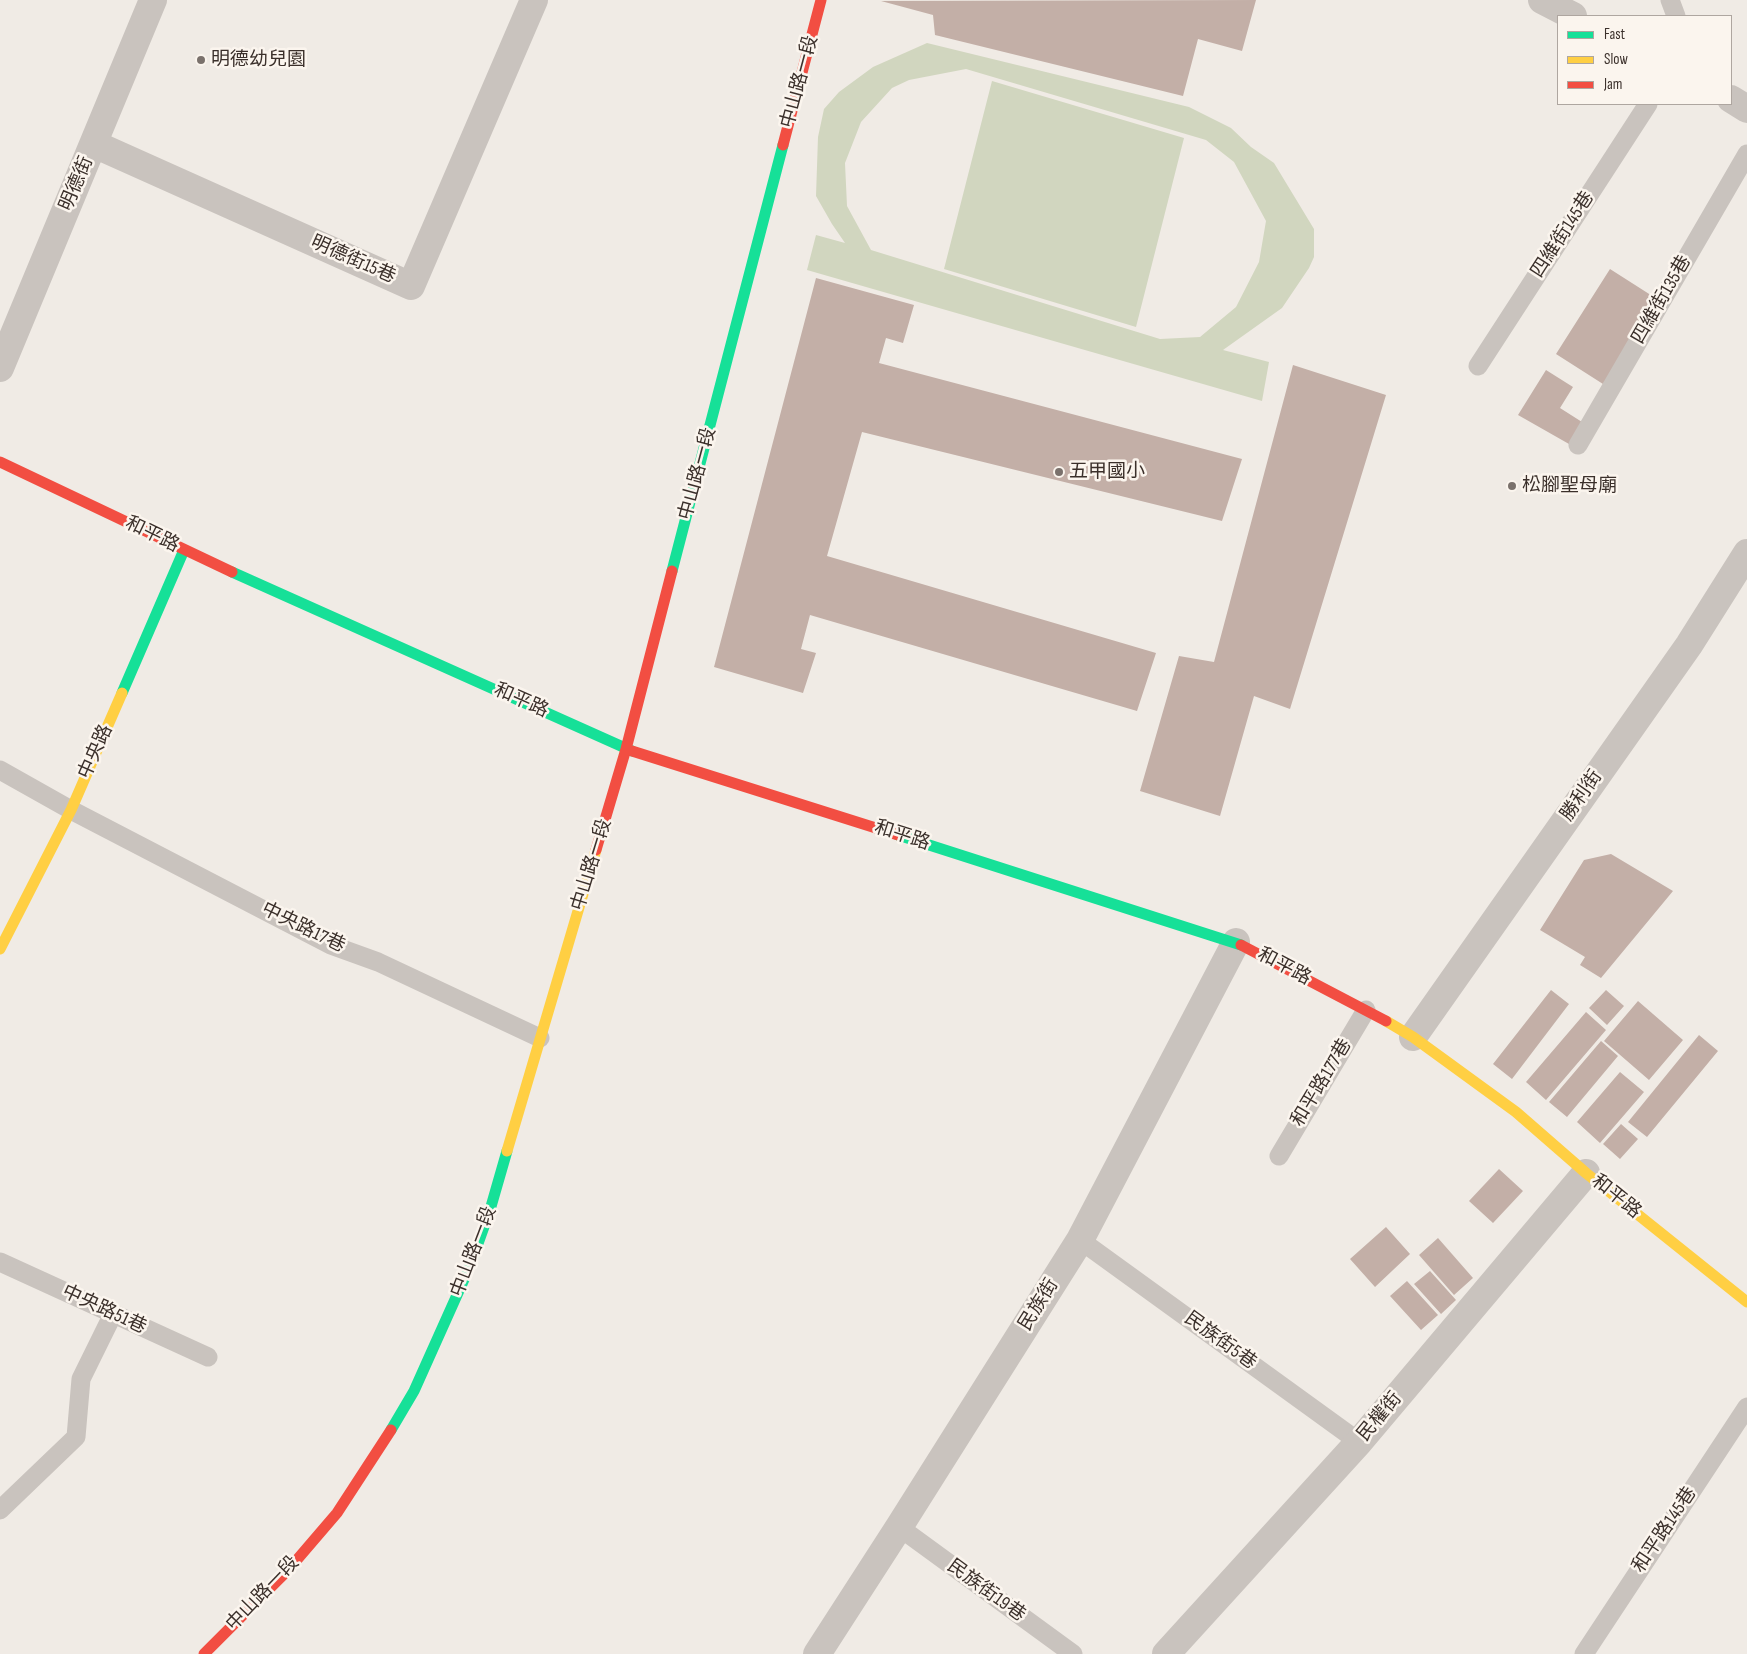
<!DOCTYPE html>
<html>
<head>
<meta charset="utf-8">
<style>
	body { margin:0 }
	#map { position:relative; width:1747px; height:1654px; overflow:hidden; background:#f0ebe5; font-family:"Sofia Sans Condensed",sans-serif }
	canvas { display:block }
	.legend { position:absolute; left:1557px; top:15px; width:175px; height:90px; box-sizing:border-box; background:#fbf5ee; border:1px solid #aea6a0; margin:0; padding:6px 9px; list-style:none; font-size:15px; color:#3b302b }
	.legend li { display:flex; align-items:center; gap:10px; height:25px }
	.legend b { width:25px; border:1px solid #aea6a0 }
</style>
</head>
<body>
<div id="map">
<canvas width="1747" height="1654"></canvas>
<ul class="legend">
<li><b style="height:6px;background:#16e098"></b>Fast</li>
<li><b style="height:6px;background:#ffcf43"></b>Slow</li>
<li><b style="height:6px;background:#f24e42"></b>Jam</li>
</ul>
</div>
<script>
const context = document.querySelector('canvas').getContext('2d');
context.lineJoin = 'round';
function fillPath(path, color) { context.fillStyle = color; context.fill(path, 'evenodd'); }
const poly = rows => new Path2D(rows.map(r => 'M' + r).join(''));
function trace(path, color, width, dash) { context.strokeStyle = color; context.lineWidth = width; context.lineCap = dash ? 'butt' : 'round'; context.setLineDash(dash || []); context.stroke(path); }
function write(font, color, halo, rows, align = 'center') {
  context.font = font + ' "Sofia Sans Condensed","Noto Sans TC",sans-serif'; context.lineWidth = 5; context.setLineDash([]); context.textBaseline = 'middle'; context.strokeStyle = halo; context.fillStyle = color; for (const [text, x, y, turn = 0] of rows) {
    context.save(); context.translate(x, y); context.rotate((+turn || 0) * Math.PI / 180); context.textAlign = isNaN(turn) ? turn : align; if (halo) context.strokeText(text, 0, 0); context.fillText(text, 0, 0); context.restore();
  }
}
fillPath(poly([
	[927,43,1189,107,1231,128,1251,147,1274,163,1314,229,1314,257,1309,268,1282,308,1223,350,1269,362,1262,401,807,270,816,235,845,243,832,224,816,196,818,137,824,109,839,92,873,67],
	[966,69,1206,140,1234,162,1266,221,1259,262,1236,307,1200,337,1160,339,871,250,847,206,845,163,861,122,892,88,909,80],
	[992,81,1184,138,1136,327,944,269]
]), '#d1d6bf');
fillPath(poly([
	[1256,0,1242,51,1198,39,1183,96,935,35,933,15,881,1],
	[1610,269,1657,299,1603,384,1556,354],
	[816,278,914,305,903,343,886,338,879,363,1242,459,1222,521,862,432,827,556,1156,653,1137,711,810,615,801,649,816,653,803,693,714,667],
	[1293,365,1386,395,1290,709,1254,696,1220,816,1140,791,1179,656,1214,662],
	[1546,370,1573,387,1560,408,1582,422,1569,444,1518,415],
	[1611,854,1673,891,1601,978,1580,965,1585,957,1540,930,1584,860],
	[1551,990,1569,1004,1512,1079,1493,1064],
	[1606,990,1624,1006,1607,1025,1589,1008],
	[1638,1001,1683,1040,1649,1080,1604,1041],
	[1586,1012,1606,1030,1546,1100,1526,1082],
	[1699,1035,1718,1051,1647,1137,1628,1122],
	[1601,1041,1618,1056,1567,1117,1549,1102],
	[1620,1072,1644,1092,1600,1143,1577,1122],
	[1621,1124,1638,1139,1620,1159,1603,1144],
	[1499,1169,1523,1191,1493,1223,1469,1201],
	[1386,1227,1410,1254,1375,1287,1350,1259],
	[1438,1238,1473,1278,1454,1295,1419,1255],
	[1430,1271,1456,1300,1441,1314,1414,1284],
	[1407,1281,1438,1315,1421,1330,1390,1296]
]), '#c3afa7');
trace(poly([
	[1670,0,1676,16],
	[1478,366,1648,104],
	[1578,445,1747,154],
	[0,770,71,810,331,945,378,962,540,1038],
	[1279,1156,1366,1010],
	[1080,1240,1359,1442],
	[0,1262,208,1357],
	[0,1510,76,1437,81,1379,113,1314],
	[899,1527,1073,1654],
	[1584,1654,1747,1407]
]), '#c9c3be', 19);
trace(poly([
	[1542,0,1573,16],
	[1731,99,1747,109],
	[94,144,411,286,534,0],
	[0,368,153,0],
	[1413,1037,1689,645,1747,553],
	[817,1654,899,1527,1080,1240,1236,942],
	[1166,1654,1359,1442,1586,1173]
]), '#c9c3be', 28);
trace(poly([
	[672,571,783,145],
	[232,572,632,751],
	[122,693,184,550],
	[898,835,1241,945],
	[391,1430,414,1391,470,1266,490,1210,507,1151]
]), '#16e098', 11);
trace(poly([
	[0,949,71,810,122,693],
	[1386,1021,1413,1037,1516,1112,1586,1173,1747,1302],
	[507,1151,596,850]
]), '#ffcf43', 11);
trace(poly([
	[783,145,821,0],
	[0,462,232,572],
	[632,751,898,835],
	[596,850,626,749,672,571],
	[1241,945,1386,1021],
	[204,1654,289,1569,337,1513,391,1430]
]), '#f24e42', 11);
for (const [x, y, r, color] of [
	[201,60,5,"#7a716c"],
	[1059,472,5,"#7a716c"],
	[1512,486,5,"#7a716c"]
]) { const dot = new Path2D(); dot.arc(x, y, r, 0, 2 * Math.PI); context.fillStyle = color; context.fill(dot); trace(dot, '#fbf5ee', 2); }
write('19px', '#3b302b', '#fbf5ee', [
	["明德幼兒園",211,60],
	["五甲國小",1069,472],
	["松腳聖母廟",1522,486]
], 'left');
write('19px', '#3b302b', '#fbf5ee', [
	["中山路一段",800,82,-75],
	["明德街",77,184,-67],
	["四維街145巷",1563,235,-57],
	["明德街15巷",353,260,24],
	["四維街135巷",1662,300,-60],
	["中山路一段",698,474,-75],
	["和平路",152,535,26],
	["和平路",521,701,24],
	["中央路",96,752,-66],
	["勝利街",1582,796,-55],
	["和平路",902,836,18],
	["中山路一段",592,865,-73],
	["中央路17巷",303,928,26],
	["和平路",1284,967,28],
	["和平路177巷",1322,1083,-59],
	["和平路",1616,1197,39],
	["中山路一段",474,1252,-69],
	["民族街",1039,1305,-58],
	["中央路51巷",104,1310,25],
	["民族街5巷",1220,1341,36],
	["民權街",1380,1417,-50],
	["和平路145巷",1665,1530,-56],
	["民族街19巷",986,1591,36],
	["中山路一段",263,1594,-46]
]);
</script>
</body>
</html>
